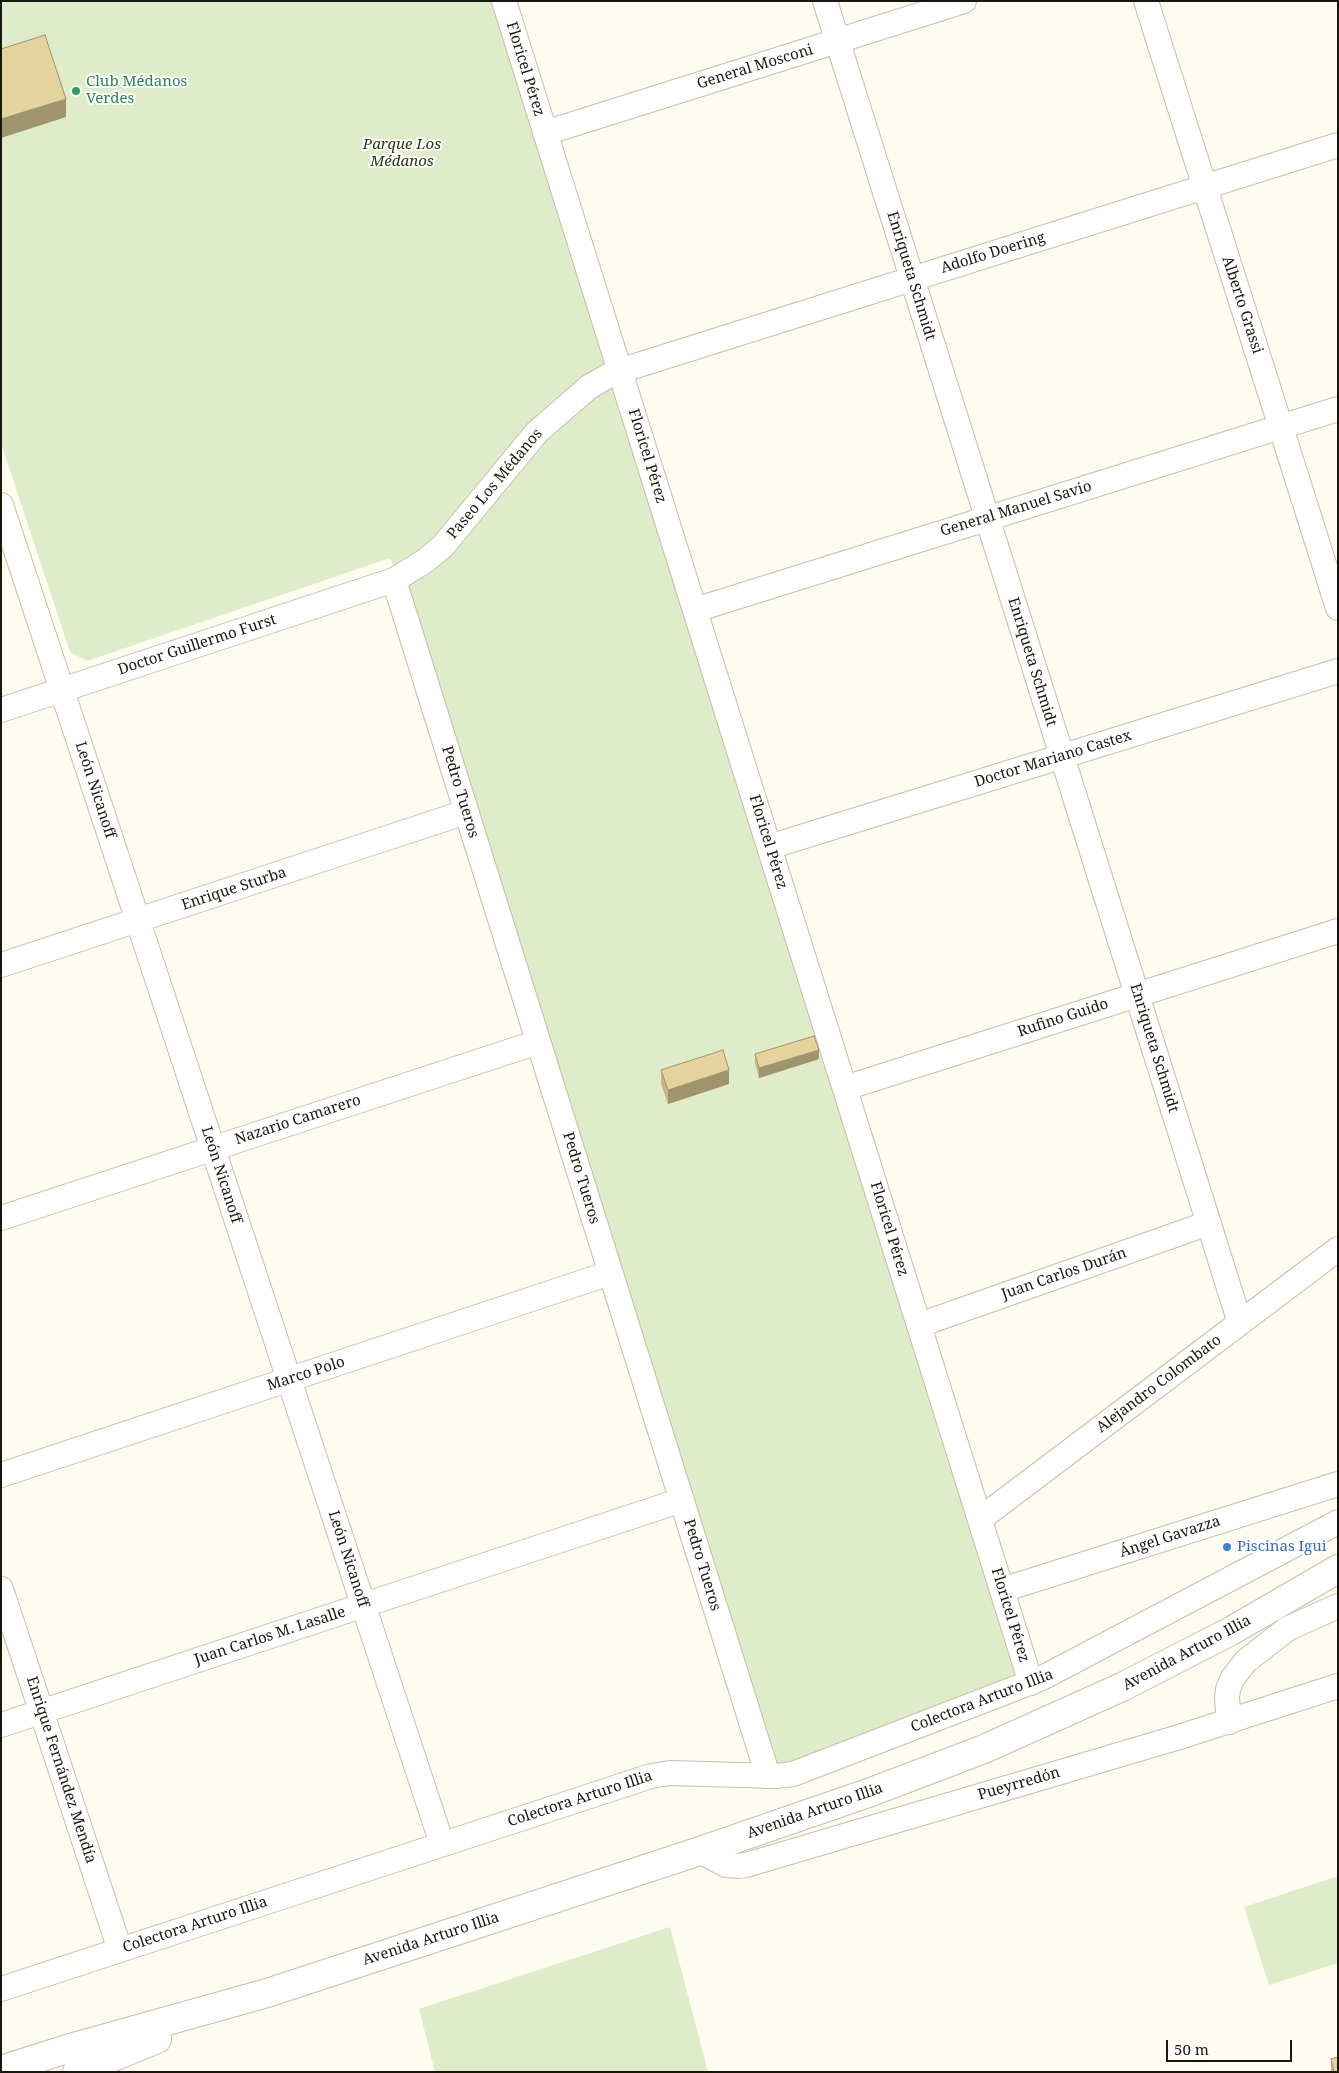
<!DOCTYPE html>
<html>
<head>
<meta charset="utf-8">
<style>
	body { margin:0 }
	#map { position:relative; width:1339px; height:2073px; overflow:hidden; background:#fefbf1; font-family:"Noto Serif",serif }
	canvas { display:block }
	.frame { position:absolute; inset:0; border:2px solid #19160e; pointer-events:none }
	.scale { position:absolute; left:1166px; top:2040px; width:126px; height:22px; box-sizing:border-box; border:2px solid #19160e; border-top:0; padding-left:6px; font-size:15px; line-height:18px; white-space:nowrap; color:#19160e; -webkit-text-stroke:4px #fff; paint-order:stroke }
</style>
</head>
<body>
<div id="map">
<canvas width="1339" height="2073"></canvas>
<div class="frame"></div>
<div class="scale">50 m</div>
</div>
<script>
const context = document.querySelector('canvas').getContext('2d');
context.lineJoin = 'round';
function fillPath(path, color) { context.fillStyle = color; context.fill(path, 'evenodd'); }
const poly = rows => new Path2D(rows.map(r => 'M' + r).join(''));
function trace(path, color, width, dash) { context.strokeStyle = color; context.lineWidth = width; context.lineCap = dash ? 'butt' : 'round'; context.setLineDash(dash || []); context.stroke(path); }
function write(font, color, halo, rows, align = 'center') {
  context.font = font + ' "Noto Serif",serif'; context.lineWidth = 4; context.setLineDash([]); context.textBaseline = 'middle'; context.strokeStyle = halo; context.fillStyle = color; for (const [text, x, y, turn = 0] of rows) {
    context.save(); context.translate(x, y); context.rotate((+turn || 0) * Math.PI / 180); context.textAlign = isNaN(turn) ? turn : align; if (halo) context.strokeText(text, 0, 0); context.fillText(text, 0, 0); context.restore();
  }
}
fillPath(poly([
	[1,1,494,1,1016,1674,1015,1676,784,1766,776,1767,406,595,390,558,87,661,70,652,1,443],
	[1338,1876,1338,1963,1269,1985,1244,1907],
	[670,1927,708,2072,435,2072,419,2009]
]), '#deecc9');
const minor = poly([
	[504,1,1031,1683],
	[825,1,1240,1323],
	[1146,1,1338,608],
	[545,133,964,1],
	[1,505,442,1844],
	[394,580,768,1776],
	[695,610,1338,409],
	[1,710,394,580,425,561,443,546,537,432,589,387,613,373,1338,145],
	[769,847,1338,671],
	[1,965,466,812],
	[845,1088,1338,931],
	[1,1218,538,1042],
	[919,1325,1209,1223],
	[1,1475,610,1273],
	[980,1519,1338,1249],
	[1,1589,120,1950],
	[1002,1590,1338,1484],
	[1229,1722,1227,1698,1228,1689,1232,1679,1246,1661,1287,1629,1338,1606],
	[1,1725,682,1500],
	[700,1851,726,1865,739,1866,746,1865,1176,1738,1338,1686],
	[1,1989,651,1776,670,1773,776,1776,793,1774,1042,1678,1338,1522]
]);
const highway = poly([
	[1,2070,67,2049,267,1993,700,1851,871,1792,984,1749,1122,1687,1231,1631,1338,1569],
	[77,2072,157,2039]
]);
trace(minor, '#c7bfa7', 26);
trace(highway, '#c7bfa7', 30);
trace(minor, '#fff', 24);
trace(highway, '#fff', 28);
fillPath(poly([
	[755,1054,819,1059,759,1078,755,1063],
	[661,1070,729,1084,668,1104,661,1084],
	[1331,2059,1338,2072,1331,2072]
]), '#c5b587');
fillPath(poly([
	[66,99,66,117,1,138,1,119],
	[819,1050,819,1059,759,1078,759,1068],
	[729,1070,729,1084,668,1104,668,1090]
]), '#a0946e');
const building = poly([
	[45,35,66,99,1,119,1,49,45,35],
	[814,1036,819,1050,759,1068,755,1054,814,1036],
	[723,1050,729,1070,668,1090,661,1070,723,1050],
	[1338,2057,1338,2072,1334,2072,1331,2059,1338,2057]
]);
fillPath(building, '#e5d39d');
trace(building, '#a0946e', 1);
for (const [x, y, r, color] of [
	[76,91,5,"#2e9e5b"],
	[1227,1547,5,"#3f7fe0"]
]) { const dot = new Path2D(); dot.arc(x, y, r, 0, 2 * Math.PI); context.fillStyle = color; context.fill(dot); trace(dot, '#fff', 2); }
write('15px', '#19160e', '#fff', [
	["General Mosconi",755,67,-17],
	["Floricel Pérez",525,69,73],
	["Adolfo Doering",993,253,-17],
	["Enriqueta Schmidt",911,276,73],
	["Alberto Grassi",1242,305,72],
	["Floricel Pérez",647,456,73],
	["Paseo Los Médanos",495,484,-50],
	["General Manuel Savio",1016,509,-17],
	["Doctor Guillermo Furst",197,645,-18],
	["Enriqueta Schmidt",1032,662,73],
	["Doctor Mariano Castex",1053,759,-17],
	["León Nicanoff",95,790,72],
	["Pedro Tueros",460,792,73],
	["Floricel Pérez",768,842,73],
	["Enrique Sturba",234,889,-18],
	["Rufino Guido",1063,1018,-18],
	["Enriqueta Schmidt",1154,1048,73],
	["Nazario Camarero",298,1120,-18],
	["León Nicanoff",221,1175,72],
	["Pedro Tueros",581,1178,73],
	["Floricel Pérez",889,1229,73],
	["Juan Carlos Durán",1064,1274,-19],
	["Marco Polo",306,1374,-18],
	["Alejandro Colombato",1159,1384,-37],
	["Ángel Gavazza",1170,1537,-18],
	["León Nicanoff",348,1559,72],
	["Pedro Tueros",702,1565,73],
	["Floricel Pérez",1010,1615,73],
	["Juan Carlos M. Lasalle",270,1636,-18],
	["Avenida Arturo Illia",1187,1653,-28],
	["Colectora Arturo Illia",982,1701,-21],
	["Enrique Fernández Mendía",61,1770,72],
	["Pueyrredón",1019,1784,-16],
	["Colectora Arturo Illia",580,1799,-18],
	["Avenida Arturo Illia",815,1811,-19],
	["Colectora Arturo Illia",195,1925,-18],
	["Avenida Arturo Illia",431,1939,-18]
]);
write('15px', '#27864d', '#fff', [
	["Club Médanos",86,82],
	["Verdes",86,99]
], 'left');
write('italic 15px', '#2a3610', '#fff', [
	["Parque Los",402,145],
	["Médanos",402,162]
]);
write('15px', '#366cbe', '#fff', [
	["Piscinas Igui",1237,1547]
], 'left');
</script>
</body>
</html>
